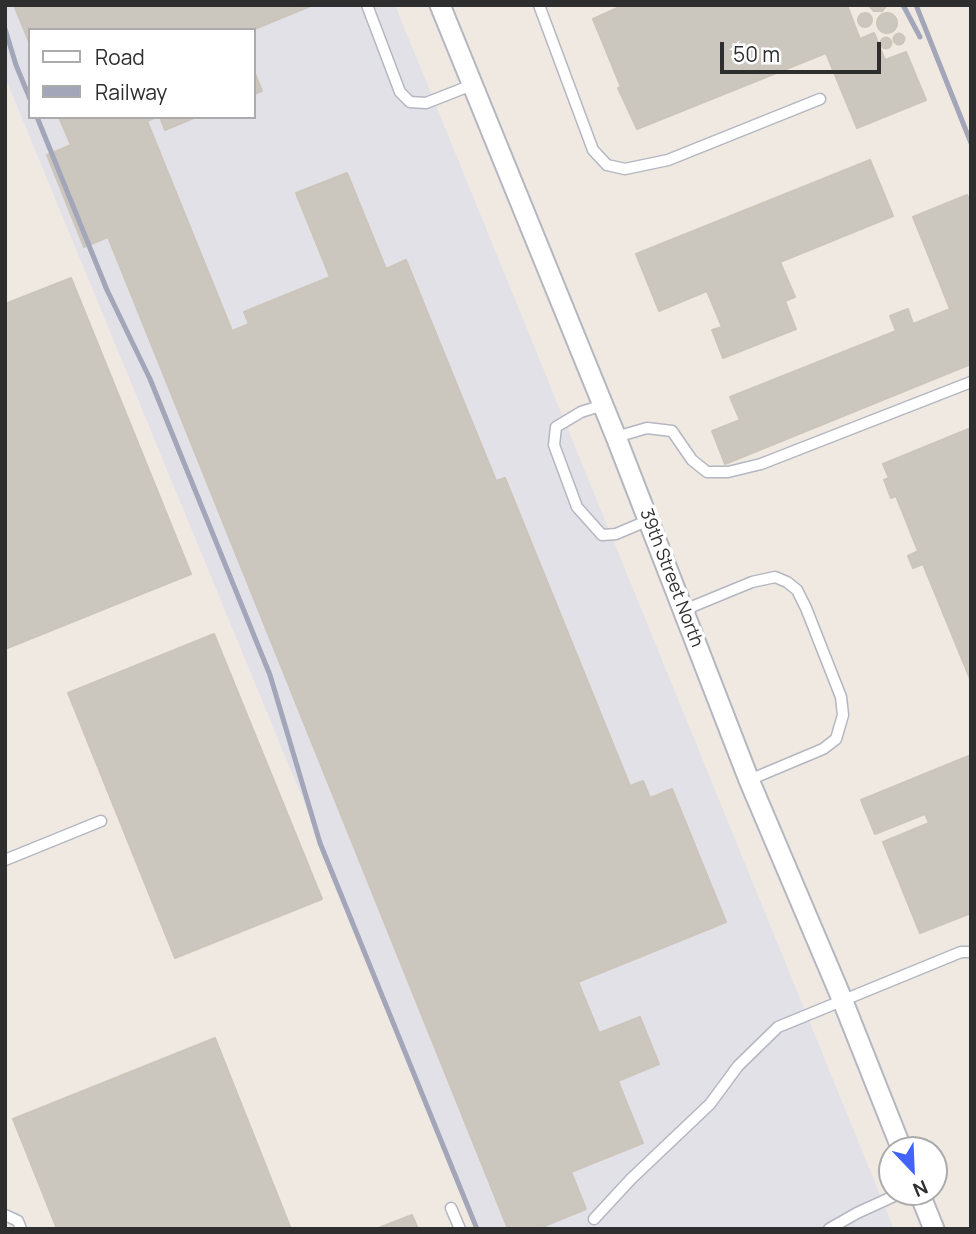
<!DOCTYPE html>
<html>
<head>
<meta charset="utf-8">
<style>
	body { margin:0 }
	#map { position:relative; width:976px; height:1234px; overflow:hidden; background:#efe9e1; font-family:Manrope,sans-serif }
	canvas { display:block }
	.frame { position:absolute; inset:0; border:7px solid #2e2e2e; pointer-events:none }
	.legend { position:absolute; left:28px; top:28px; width:228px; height:91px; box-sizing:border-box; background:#fff; border:2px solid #ababab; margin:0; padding:9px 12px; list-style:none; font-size:21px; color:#2e2e2e }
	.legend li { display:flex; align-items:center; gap:14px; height:35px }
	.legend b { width:35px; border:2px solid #ababab }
	.north { position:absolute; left:878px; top:1136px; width:70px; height:70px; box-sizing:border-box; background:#fff; border:2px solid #ababab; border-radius:50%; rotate:157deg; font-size:19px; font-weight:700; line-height:28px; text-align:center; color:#2e2e2e }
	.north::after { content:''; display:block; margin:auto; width:24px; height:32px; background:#4264fb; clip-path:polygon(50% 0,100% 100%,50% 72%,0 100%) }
	.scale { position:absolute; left:720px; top:42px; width:161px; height:32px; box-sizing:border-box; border:4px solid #2e2e2e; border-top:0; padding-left:9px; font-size:21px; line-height:24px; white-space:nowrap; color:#2e2e2e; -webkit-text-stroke:5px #fff; paint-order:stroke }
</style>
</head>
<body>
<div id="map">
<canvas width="976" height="1234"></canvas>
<div class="frame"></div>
<ul class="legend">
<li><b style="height:9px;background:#fff"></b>Road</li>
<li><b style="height:9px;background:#a3a6b8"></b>Railway</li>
</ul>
<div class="north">N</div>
<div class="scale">50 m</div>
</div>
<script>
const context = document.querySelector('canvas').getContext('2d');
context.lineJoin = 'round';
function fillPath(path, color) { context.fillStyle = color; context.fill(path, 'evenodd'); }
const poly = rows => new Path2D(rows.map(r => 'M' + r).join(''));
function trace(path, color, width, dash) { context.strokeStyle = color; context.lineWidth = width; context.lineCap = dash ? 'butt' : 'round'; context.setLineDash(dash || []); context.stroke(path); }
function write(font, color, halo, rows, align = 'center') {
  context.font = font + ' Manrope,sans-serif'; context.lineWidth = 7; context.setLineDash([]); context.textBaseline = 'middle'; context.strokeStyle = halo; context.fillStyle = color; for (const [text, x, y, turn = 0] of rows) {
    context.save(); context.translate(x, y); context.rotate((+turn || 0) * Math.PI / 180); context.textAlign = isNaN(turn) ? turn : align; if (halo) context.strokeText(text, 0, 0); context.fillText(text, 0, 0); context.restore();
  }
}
fillPath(poly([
	[5,5,395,5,894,1229,480,1229,5,77],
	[30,30,254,30,254,117,30,117]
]), '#e3e1e8');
const building = poly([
	[14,5,313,5,252,30,30,30,30,44,14,5],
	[624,5,847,5,860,39,874,33,885,60,906,52,926,100,857,128,826,53,637,129,618,88,621,87,593,19,624,5],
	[887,5,882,11,874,11,869,6,887,5],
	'858 20a7 7 0 1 1 14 0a7 7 0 1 1-14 0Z',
	'877 23a10 10 0 1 1 20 0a10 10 0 1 1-20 0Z',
	'893.5 39a5.5 5.5 0 1 1 11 0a5.5 5.5 0 1 1-11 0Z',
	'880.5 43a5.5 5.5 0 1 1 11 0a5.5 5.5 0 1 1-11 0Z',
	[254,71,262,91,254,94,254,71],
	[59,117,157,117,147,121,232,331,249,324,244,312,330,277,296,193,347,173,386,269,406,260,496,481,505,478,630,786,643,781,650,798,672,789,726,922,578,982,599,1033,640,1017,659,1064,618,1081,643,1143,571,1172,586,1209,537,1229,508,1229,108,237,84,247,47,155,71,145,59,117],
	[160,117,196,117,165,130,160,117],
	[870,160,893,216,780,262,795,297,785,301,796,329,723,358,712,330,722,327,707,291,659,311,636,254,870,160],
	[967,195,971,203,971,364,725,464,712,431,740,420,730,397,896,331,890,316,908,309,913,324,950,309,913,217,967,195],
	[71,278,191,574,5,649,5,304,71,278],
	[971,428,971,681,923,564,913,568,908,556,918,551,896,496,891,498,884,480,889,478,883,464,971,428],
	[214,634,322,899,175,958,68,693,214,634],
	[971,755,971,913,920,933,883,842,929,823,925,814,875,834,861,800,971,755],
	[215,1038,291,1229,57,1229,13,1119,215,1038],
	[412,1215,418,1229,376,1229,412,1215]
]);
fillPath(building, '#cbc7bf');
trace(building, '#cbc5ba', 2);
const lane = poly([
	[367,5,400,92,410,102,426,103,472,85],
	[539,5,593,150,607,165,625,169,668,160,820,99],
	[603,405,581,412,556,427,554,445,577,507,602,535,616,534,649,520],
	[616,437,647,428,672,431,692,460,707,472,728,472,761,464,971,382],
	[684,610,752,582,775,577,787,582,797,590,806,608,841,697,843,715,836,739,823,749,749,780],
	[5,860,101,821],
	[451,1208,460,1229],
	[5,1215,18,1221,21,1229],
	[594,1219,631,1179,710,1104,738,1066,778,1027,961,952,971,952],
	[829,1229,857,1213,903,1192]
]);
const street = poly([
	[440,5,616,437,749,780,842,999,902,1150],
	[919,1192,934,1229]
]);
trace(lane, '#b4b7c1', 13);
trace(street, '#b4b7c1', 23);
trace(lane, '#fff', 10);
trace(street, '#fff', 19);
trace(poly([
	[903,5,920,37],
	[916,5,971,143],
	[5,29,16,65,30,99],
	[37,117,107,290,150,379,270,675,320,843,477,1229]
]), '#a3a6b8', 5);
write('18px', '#2e2e2e', '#fff', [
	["39th Street North",671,578,69]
]);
</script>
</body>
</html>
